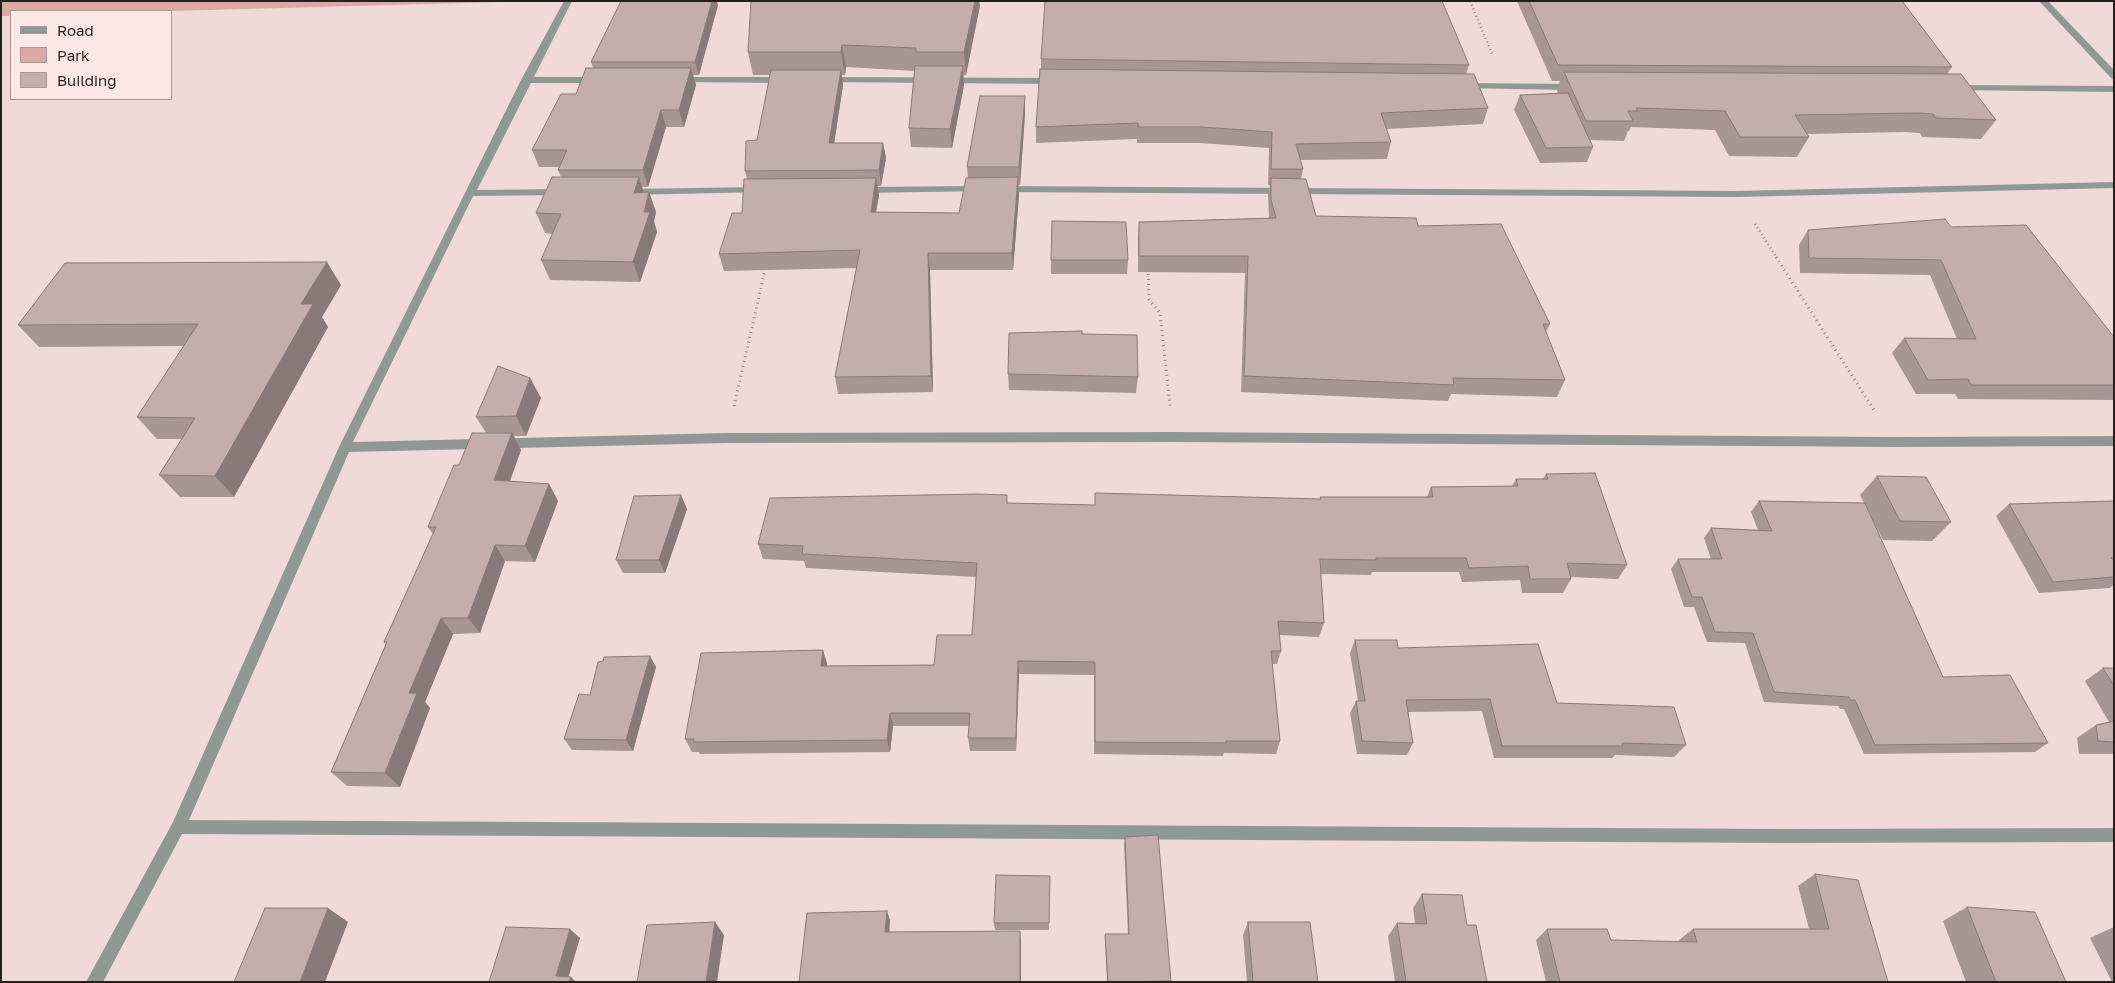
<!DOCTYPE html>
<html>
<head>
<meta charset="utf-8">
<style>
	body { margin:0 }
	#map { position:relative; width:2115px; height:983px; overflow:hidden; background:#f0dad8; font-family:"Golos Text",sans-serif }
	canvas { display:block }
	.frame { position:absolute; inset:0; border:2px solid #261e1d; pointer-events:none }
	.legend { position:absolute; left:10px; top:10px; width:162px; height:90px; box-sizing:border-box; background:#fde8e5; border:1px solid #a79795; margin:0; padding:6px 9px; list-style:none; font-size:15px; color:#261e1d }
	.legend li { display:flex; align-items:center; gap:10px; height:25px }
	.legend b { width:25px; border:1px solid #a79795 }
</style>
</head>
<body>
<div id="map">
<canvas width="2115" height="983"></canvas>
<div class="frame"></div>
<ul class="legend">
<li><b style="height:6px;background:#909894"></b>Road</li>
<li><b style="height:14px;background:#dba8a3"></b>Park</li>
<li><b style="height:14px;background:#c3aeac"></b>Building</li>
</ul>
</div>
<script>
const context = document.querySelector('canvas').getContext('2d');
context.lineJoin = 'round';
function fillPath(path, color) { context.fillStyle = color; context.fill(path, 'evenodd'); }
const poly = rows => new Path2D(rows.map(r => 'M' + r).join(''));
function trace(path, color, width, dash) { context.strokeStyle = color; context.lineWidth = width; context.lineCap = dash ? 'butt' : 'round'; context.setLineDash(dash || []); context.stroke(path); }
fillPath(poly([
	[1,1,537,1,171,11,11,11,11,16,1,16]
]), '#dba8a3');
trace(poly([
	[1470,1,1493,56],
	[1755,224,1777,258]
]), '#938382', 2.5, [1, 3]);
trace(poly([
	[1776,257,1874,410],
	[1148,269,1149,299,1160,313,1170,406],
	[734,406,766,266]
]), '#938382', 3, [1, 4]);
fillPath(poly([
	[564,1,572,1,534,77,596,77,601,80,596,83,531,83,477,190,562,189,567,192,562,195,473,196,353,442,727,433,1174,432,1895,437,2114,436,2114,446,1895,447,1174,442,727,443,349,452,189,820,1785,829,2114,828,2114,842,1785,843,182,834,103,982,86,982,173,822,339,447,521,80,564,1],
	[2039,1,2048,1,2114,70,2114,79,2111,78,2039,1],
	[679,77,786,77,791,80,786,83,676,82,674,80,679,77],
	[826,77,1056,78,1061,81,1056,84,823,82,821,80,826,77],
	[1461,83,1574,84,1579,87,1574,90,1458,88,1456,86,1461,83],
	[1956,85,2114,86,2114,92,1953,90,1953,86,1956,85],
	[2114,182,2114,188,1736,197,1002,192,997,189,1002,186,1736,191,2114,182],
	[980,186,984,187,984,191,862,193,857,190,862,187,980,186],
	[760,187,765,190,764,192,627,195,622,192,627,189,760,187]
]), '#909894');
fillPath(poly([
	[1517,1,1902,1,1952,67,1947,74,1996,120,1981,139,1922,137,1920,133,1904,132,1807,134,1809,137,1797,157,1729,156,1715,130,1631,127,1629,131,1628,131,1624,141,1590,140,1593,147,1587,162,1540,163,1514,110,1520,95,1558,94,1557,91,1560,81,1552,81],
	[718,5,699,75,693,75,696,85,684,127,666,127,648,187,642,187,644,192,649,192,656,212,654,221,657,232,640,282,550,280,541,260,552,234,545,233,536,213,561,177,558,170,559,167,539,167,532,150,576,94,593,68,591,62],
	[980,5,966,75,963,75,964,85,952,148,911,147,909,128,915,71,846,67,845,75,842,75,843,85,834,143,883,143,886,158,881,186,878,186,879,195,876,212,959,213,968,178,967,167,1025,96,1025,114,1020,185,1018,185,1019,195,1013,270,930,270,933,392,838,394,835,377,857,268,724,271,719,254,742,213,747,179,745,171,757,140,770,75,753,75,748,52],
	[1041,59,1469,65,1466,74,1488,108,1483,124,1386,129,1391,142,1387,159,1300,160,1303,169,1301,179,1316,216,1418,226,1550,324,1546,332,1565,380,1557,397,1451,394,1448,401,1241,392,1245,273,1138,272,1138,238,1139,222,1269,218,1268,195,1270,185,1268,185,1269,148,1200,143,1137,143,1137,139,1036,143,1036,127,1041,69],
	[1951,227,2114,337,2114,400,1958,399,1955,394,1916,394,1892,353,1904,338,1957,339,1930,275,1800,273,1799,245,1808,230],
	[1051,260,1128,260,1127,274,1051,274],
	[341,285,322,317,328,327,234,497,180,497,159,475,182,439,157,439,137,417,184,346,39,347,18,325],
	[1082,334,1138,377,1136,393,1009,390,1008,374],
	[530,378,541,398,526,436,514,436,521,450,510,481,549,484,558,501,535,562,505,561,480,633,453,634,425,702,430,708,400,787,347,786,331,772,386,644,384,642,433,534,428,527,459,465,486,433,476,417],
	[1546,474,1627,565,1618,579,1571,577,1571,579,1563,593,1522,593,1520,580,1462,582,1459,572,1372,572,1371,575,1321,574,1324,623,1319,637,1279,635,1281,651,1277,664,1272,664,1280,741,1276,754,1224,753,1223,756,1094,754,1094,675,1019,674,1016,751,970,751,968,738,969,726,893,726,890,752,700,754,699,752,692,752,685,739,827,663,827,666,934,665,972,635,976,577,806,568,804,561,763,559,758,544,1008,503,1095,505,1320,499,1320,497,1427,497,1431,487,1512,486,1516,479,1543,479],
	[1877,476,1951,522,1932,541,1883,540,1870,515,1943,677,2048,743,2035,752,1864,754,1844,709,1840,709,1838,706,1764,702,1745,643,1707,642,1694,607,1684,607,1671,569,1678,559,1711,559,1704,538,1711,528,1758,530,1751,512,1759,501,1864,503,1860,495],
	[2114,501,2114,585,2110,588,2039,593,1996,516,2009,504],
	[687,509,665,573,623,573,616,560],
	[1355,640,1398,648,1557,703,1686,745,1674,757,1615,755,1612,758,1494,758,1482,711,1408,712,1413,743,1407,755,1357,754,1350,713,1356,701,1358,701,1350,653],
	[656,667,633,751,572,750,564,739,590,695],
	[2103,668,2114,668,2114,754,2079,754,2077,738,2096,725,2109,722,2085,681],
	[1158,835,1171,982,1107,982,1105,941,1105,934,1128,934,1124,845,1125,837],
	[1815,874,1888,982,1546,982,1536,940,1547,929,1611,940,1679,942,1679,940,1693,929,1809,929,1798,886],
	[1050,876,1049,930,995,930,994,923],
	[1422,894,1467,925,1487,982,1395,982,1388,936,1397,923,1415,923,1413,908],
	[1967,907,2066,982,1966,982,1943,921],
	[1248,922,1318,982,1247,982,1243,935],
	[2114,927,2114,982,2112,982,2090,938]
]), '#a89694');
fillPath(poly([
	[712,1,717,1,718,5,699,75,695,62],
	[975,1,979,1,980,5,966,75,964,52],
	[842,45,846,67,845,75,841,52],
	[963,66,964,85,952,148,950,129],
	[691,68,696,85,684,127,679,110],
	[841,70,843,85,832,158,829,143],
	[1025,96,1025,114,1020,185,1019,167],
	[661,110,666,127,648,187,643,170],
	[883,143,886,158,881,186,879,170],
	[639,177,645,197,634,193],
	[1018,177,1019,195,1013,270,1012,253],
	[876,178,879,195,873,229,871,212],
	[649,192,656,212,654,221,657,232,640,282,633,262],
	[928,253,930,270,933,392,931,376],
	[327,262,341,285,322,317,328,327,234,497,215,476,301,304],
	[530,378,541,398,526,436,516,416],
	[512,433,521,450,504,497,494,480],
	[549,484,558,501,535,562,525,546],
	[681,495,687,509,665,573,659,560],
	[495,545,505,561,480,633,468,618],
	[441,618,453,634,425,702,430,708,400,787,385,773,409,693],
	[823,650,827,663,825,679,821,666],
	[650,656,656,667,633,751,626,740],
	[1018,661,1019,674,1016,751,1016,738],
	[890,713,893,726,890,752,887,740],
	[328,908,348,922,325,982,300,982],
	[887,911,890,920,889,941,885,932],
	[715,922,724,935,717,982,706,982],
	[570,929,580,938,567,982,556,976],
	[1020,931,1021,940,1021,982,1020,982],
	[571,977,576,982,569,982]
]), '#887a78');
const building = poly([
	[621,1,712,1,695,62,591,62,621,1],
	[751,1,975,1,964,52,916,52,916,48,842,45,841,52,748,52,751,1],
	[1045,1,1442,1,1469,65,1041,59,1045,1],
	[1529,1,1902,1,1952,67,1558,65,1529,1],
	[915,66,963,66,950,129,909,128,915,66],
	[586,68,691,68,679,110,661,110,643,170,558,170,567,150,532,150,561,94,576,94,586,68],
	[1040,69,1474,74,1488,108,1381,113,1391,142,1296,144,1303,169,1271,169,1272,132,1201,127,1138,127,1138,123,1036,127,1040,69],
	[771,70,841,70,829,143,883,143,879,170,745,171,746,141,757,140,771,70],
	[1564,72,1961,74,1996,120,1936,118,1933,114,1917,113,1795,115,1809,137,1740,137,1725,111,1636,108,1638,111,1628,111,1633,121,1586,121,1564,72],
	[1568,93,1593,147,1546,148,1520,95,1568,93],
	[980,96,1025,96,1019,167,967,167,980,96],
	[552,177,639,177,634,193,649,192,644,212,650,212,633,262,541,260,561,214,536,213,552,177],
	[1018,177,1012,253,928,253,931,376,835,377,860,250,719,254,732,213,742,213,744,179,876,178,871,212,959,213,966,178,1018,177],
	[1271,178,1306,179,1316,216,1416,218,1418,226,1501,224,1550,324,1543,324,1565,380,1453,378,1454,385,1244,376,1248,256,1139,256,1139,222,1276,218,1271,200,1271,178],
	[1945,219,1951,227,2026,225,2114,337,2114,385,1971,385,1968,379,1928,380,1904,338,1976,339,1941,260,1809,258,1808,230,1945,219],
	[1052,221,1126,222,1128,260,1051,260,1052,221],
	[327,262,301,304,313,304,215,476,159,475,195,418,137,417,198,324,18,325,65,263,327,262],
	[1082,331,1082,334,1137,335,1138,377,1008,374,1009,333,1082,331],
	[498,366,530,378,516,416,476,417,498,366],
	[472,433,512,433,494,480,549,484,525,546,495,545,468,618,441,618,409,693,417,693,385,773,331,772,387,642,384,642,436,527,428,527,454,465,459,465,472,433],
	[1595,473,1627,565,1567,563,1571,579,1530,579,1528,566,1469,568,1466,558,1376,558,1376,560,1320,559,1324,623,1278,621,1281,651,1271,651,1280,741,1226,741,1226,743,1095,742,1095,662,1018,661,1016,738,968,738,970,713,890,713,887,740,693,742,694,739,685,739,701,653,823,650,821,666,934,665,937,635,972,635,977,563,802,554,803,546,758,544,770,498,978,494,1007,495,1007,503,1095,505,1095,493,1321,499,1320,497,1433,497,1431,487,1518,486,1516,479,1548,479,1546,474,1595,473],
	[1877,476,1926,477,1951,522,1900,521,1877,476],
	[681,495,659,560,616,560,634,496,681,495],
	[1759,501,1865,503,1943,677,2010,675,2048,743,1875,745,1855,700,1850,700,1849,697,1774,692,1753,633,1715,632,1702,597,1692,597,1678,559,1722,559,1711,528,1772,531,1759,501],
	[2114,501,2114,558,2111,558,2114,561,2114,577,2053,582,2009,504,2114,501],
	[1355,640,1397,640,1398,648,1538,644,1557,703,1674,707,1686,745,1622,743,1623,746,1502,746,1490,699,1406,700,1413,743,1362,741,1356,701,1365,701,1355,640],
	[650,656,626,740,564,739,579,694,590,695,598,662,603,661,604,657,650,656],
	[2103,668,2114,668,2114,686,2103,668],
	[2114,721,2114,742,2098,741,2096,725,2114,721],
	[1158,835,1171,981,1108,982,1105,934,1129,934,1125,837,1158,835],
	[1815,874,1858,880,1888,982,1560,982,1547,929,1607,929,1611,940,1697,942,1693,929,1829,929,1815,874],
	[996,875,1050,876,1049,923,994,923,996,875],
	[1422,894,1462,895,1467,925,1476,925,1487,982,1406,982,1397,923,1427,924,1422,894],
	[1967,907,2035,912,2066,982,1996,982,1967,907],
	[265,908,328,908,300,982,234,982,265,908],
	[887,911,885,932,1020,931,1020,982,799,982,807,913,887,911],
	[715,922,706,982,637,982,647,925,715,922],
	[1248,922,1310,922,1318,982,1253,982,1248,922],
	[506,927,570,929,556,976,571,977,569,982,489,982,506,927]
]);
fillPath(building, '#c3aeac');
trace(building, '#887a78', 1);
</script>
</body>
</html>
